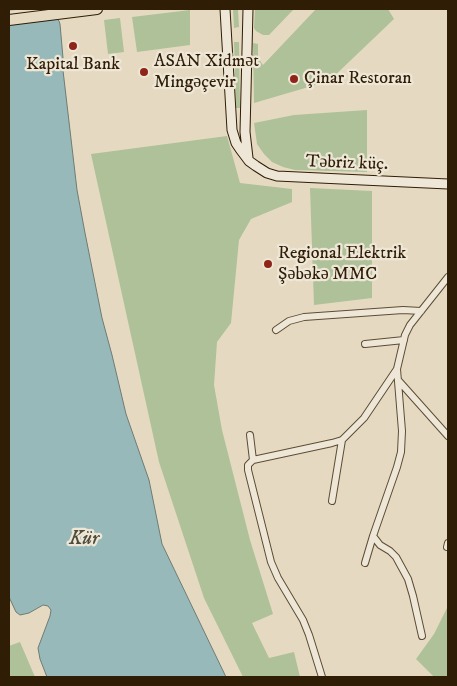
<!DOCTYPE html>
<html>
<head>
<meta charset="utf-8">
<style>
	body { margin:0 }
	#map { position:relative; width:457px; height:686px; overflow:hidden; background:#e5dac1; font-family:"IM FELL DW Pica",serif }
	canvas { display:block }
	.frame { position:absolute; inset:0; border:10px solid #301d05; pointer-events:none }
</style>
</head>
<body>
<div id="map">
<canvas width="457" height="686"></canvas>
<div class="frame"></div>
</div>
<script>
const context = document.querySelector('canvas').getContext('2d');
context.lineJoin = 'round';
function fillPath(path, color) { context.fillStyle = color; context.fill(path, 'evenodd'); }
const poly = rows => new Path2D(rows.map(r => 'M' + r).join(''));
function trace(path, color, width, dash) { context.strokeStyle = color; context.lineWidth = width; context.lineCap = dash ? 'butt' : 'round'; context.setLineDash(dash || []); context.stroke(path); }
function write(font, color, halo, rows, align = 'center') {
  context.font = font + ' "IM FELL DW Pica",serif'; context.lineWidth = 4.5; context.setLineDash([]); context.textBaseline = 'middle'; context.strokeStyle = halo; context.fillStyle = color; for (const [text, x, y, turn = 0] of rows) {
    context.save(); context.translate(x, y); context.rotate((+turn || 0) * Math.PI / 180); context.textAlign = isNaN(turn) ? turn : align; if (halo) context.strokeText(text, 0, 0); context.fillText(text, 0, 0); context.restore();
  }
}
fillPath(poly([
	[233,9,238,9,239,27,234,28],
	[255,9,294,9,269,35,263,35,256,31,254,28],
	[316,9,388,9,394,19,329,81,254,103,253,43,258,44,258,58,263,65],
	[190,10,190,45,137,52,132,17],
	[120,18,124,52,108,54,104,20],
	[234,42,239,42,240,108,236,108],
	[367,110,367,172,295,170,283,167,272,162,264,154,257,144,254,123,294,115],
	[227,136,240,183,292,189,292,202,251,219,239,240,231,323,217,342,214,385,222,430,250,540,273,614,252,623,269,658,294,652,300,677,243,677,204,598,159,462,91,154],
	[310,188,372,191,372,298,314,305],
	[448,606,448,677,434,677,416,659,434,634],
	[20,642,35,677,9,677,9,646]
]), '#aec198');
const water = poly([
	[9,9,48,9,59,21,60,24,63,58,62,62,77,190,85,233,102,318,112,355,126,414,149,480,162,544,226,677,47,677,40,659,38,648,50,616,51,610,48,606,43,605,29,613,20,615,16,612,9,597,9,9]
]);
fillPath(water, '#98b9ba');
trace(water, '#6e7b72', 1);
fillPath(poly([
	[23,9,50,9,60,18,9,25,9,11]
]), '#e5dac1');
const minor = poly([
	[276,330,289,321,304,317,403,310,421,311],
	[365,344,404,340],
	[397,369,402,431,401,452,397,467,373,536,380,545,390,551,396,557,408,579,413,596,422,636],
	[398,380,448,436],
	[250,435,253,460],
	[332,501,342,440],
	[447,547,448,543],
	[365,563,373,536],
	[322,677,309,635,303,620,278,578,271,562,248,470,248,465,253,460,332,443,342,440,364,418,397,369,405,335,410,325,448,277]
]);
const secondary = poly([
	[225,9,232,130,236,143,240,149,249,161,256,166,267,173,277,176,448,184],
	[248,9,245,132,248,158]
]);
const primary = poly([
	[9,20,97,9]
]);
trace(minor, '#5d4c34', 8);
trace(secondary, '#301d05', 11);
trace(primary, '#301d05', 12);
trace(minor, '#eee7d7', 6);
trace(secondary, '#eee7d7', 9);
trace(primary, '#e5dac1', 10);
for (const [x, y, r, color] of [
	[73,46,5,"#8f2418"],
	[144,72,5,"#8f2418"],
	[294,79,5,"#8f2418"],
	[268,264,5,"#8f2418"]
]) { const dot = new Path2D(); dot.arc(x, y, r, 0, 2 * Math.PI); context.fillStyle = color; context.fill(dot); trace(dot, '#eee7d7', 2); }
write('18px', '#301d05', '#eee7d7', [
	["ASAN Xidmət",154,62],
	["Mingəçevir",154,83],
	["Kapital Bank",73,65,"center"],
	["Çinar Restoran",304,79],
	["Regional Elektrik",278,254],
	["Şəbəkə MMC",278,275]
], 'left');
write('18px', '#301d05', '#eee7d7', [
	["Təbriz küç.",347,164,2]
]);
write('italic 19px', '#4f4c3b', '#eee7d7', [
	["Kür",84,540]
]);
</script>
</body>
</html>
